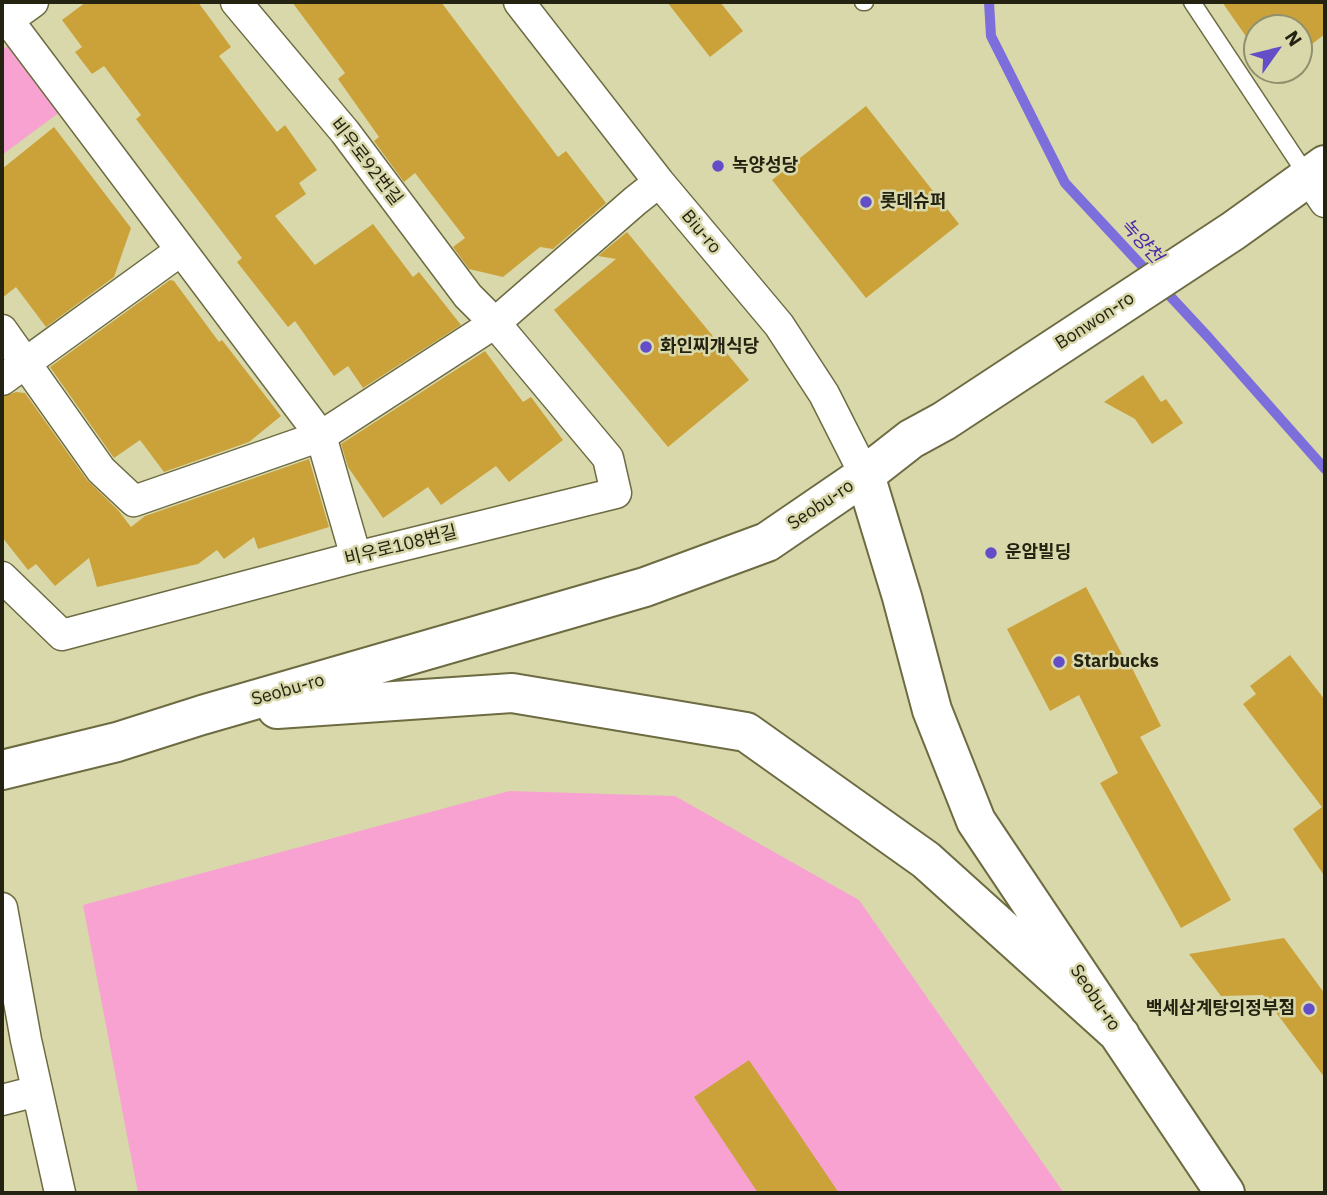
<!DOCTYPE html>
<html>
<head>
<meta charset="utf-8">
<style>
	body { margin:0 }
	#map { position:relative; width:1327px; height:1195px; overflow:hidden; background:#d9d8ab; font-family:"IBM Plex Sans",sans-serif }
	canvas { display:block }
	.frame { position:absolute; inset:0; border:4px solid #242312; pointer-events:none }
	.north { position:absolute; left:1243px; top:14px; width:70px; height:70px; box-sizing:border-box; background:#d9d8ab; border:2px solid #91906e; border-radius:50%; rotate:56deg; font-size:19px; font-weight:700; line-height:28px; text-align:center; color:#242312 }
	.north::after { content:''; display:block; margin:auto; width:24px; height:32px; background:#634ec7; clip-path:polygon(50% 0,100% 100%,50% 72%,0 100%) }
</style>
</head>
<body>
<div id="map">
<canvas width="1327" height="1195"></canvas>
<div class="frame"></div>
<div class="north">N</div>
</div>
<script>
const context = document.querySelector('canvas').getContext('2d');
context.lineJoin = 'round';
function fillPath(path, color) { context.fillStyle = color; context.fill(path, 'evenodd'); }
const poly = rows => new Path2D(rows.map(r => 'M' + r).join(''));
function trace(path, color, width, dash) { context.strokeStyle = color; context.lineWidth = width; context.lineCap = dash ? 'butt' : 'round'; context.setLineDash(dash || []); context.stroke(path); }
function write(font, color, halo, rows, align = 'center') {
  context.font = font + ' "IBM Plex Sans","Noto Sans KR",sans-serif'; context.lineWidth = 5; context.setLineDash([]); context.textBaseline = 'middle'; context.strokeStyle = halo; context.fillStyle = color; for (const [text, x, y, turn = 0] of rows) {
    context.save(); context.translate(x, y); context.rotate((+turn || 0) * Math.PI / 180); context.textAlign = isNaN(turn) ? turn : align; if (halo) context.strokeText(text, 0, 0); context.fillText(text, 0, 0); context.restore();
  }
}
fillPath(poly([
	[12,42,64,109,2,155,2,50],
	[509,791,675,796,859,900,1064,1193,138,1193,83,905]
]), '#f8a2d1');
trace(poly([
	[989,2,991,36,1065,183,1209,338,1325,469]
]), '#7c6edb', 10);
fillPath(poly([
	[86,2,198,2,231,47,219,56,277,132,285,125,317,170,299,183,306,194,275,216,315,265,373,224,413,277,419,272,461,325,363,388,348,366,334,376,295,321,288,327,237,262,242,258,136,119,141,115,104,66,92,74,75,52,82,47,62,20],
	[292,2,441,2,558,157,566,151,606,203,553,249,540,247,503,277,469,269,453,247,465,238,415,173,404,182,374,141,379,137,338,79,345,73],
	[667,2,720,2,743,31,710,57],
	[1222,2,1325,2,1325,34,1299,54,1299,28,1257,28,1257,52],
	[866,106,959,224,866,298,772,180],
	[54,127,131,228,114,277,46,327,16,287,2,298,2,169],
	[627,232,749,380,668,447,554,310,616,259,598,256],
	[170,280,174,281,219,342,222,340,281,416,249,442,164,472,140,440,114,458,50,367],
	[485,351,523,402,531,397,563,440,509,482,496,466,441,505,428,487,383,518,348,467,341,444],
	[1143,375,1161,402,1166,399,1183,423,1152,444,1135,419,1104,402],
	[16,392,25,393,87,480,118,510,131,527,145,516,309,459,329,527,258,549,254,537,224,559,217,550,198,564,97,587,89,558,55,586,36,564,28,570,2,537,2,397],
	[1086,587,1123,656,1125,654,1161,726,1140,737,1231,900,1181,928,1100,783,1118,773,1079,695,1050,711,1007,629],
	[1290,655,1325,700,1325,877,1293,829,1322,807,1243,704,1256,694,1250,686],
	[1284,938,1325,994,1325,1078,1263,995,1221,996,1189,954],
	[749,1060,839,1193,758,1193,694,1097]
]), '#cba239');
const service = poly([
	[863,2,865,2],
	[1192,2,1308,177]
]);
const minor = poly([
	[519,2,659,182,779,325,824,394,865,475],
	[2,12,8,20,33,2],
	[8,20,321,436,356,557],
	[1308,177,1325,202],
	[2,330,101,470,134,501,321,436,495,323,635,201,659,182],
	[2,380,180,251],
	[2,577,62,635,356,557,616,493,608,458,495,323,468,296,345,132,236,2],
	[2,908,26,1040,60,1193],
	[2,1100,37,1091]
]);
const tertiary = poly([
	[865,475,902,597,932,710,976,821,1225,1193],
	[277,709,512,693,746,732,926,860,1120,1035],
	[2,770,117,742,202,715,645,587,767,542,865,475,911,439,944,421,1233,231,1325,165]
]);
trace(service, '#6d6b42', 19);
trace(minor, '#6d6b42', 33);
trace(tertiary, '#6d6b42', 42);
trace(service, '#fff', 16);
trace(minor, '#fff', 30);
trace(tertiary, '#fff', 38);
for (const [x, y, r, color] of [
	[718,166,7,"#634ec7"],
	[866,202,7,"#634ec7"],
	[646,347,7,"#634ec7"],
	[991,553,7,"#634ec7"],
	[1059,662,7,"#634ec7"],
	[1309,1009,7,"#634ec7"]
]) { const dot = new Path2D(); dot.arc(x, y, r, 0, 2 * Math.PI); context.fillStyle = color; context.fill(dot); trace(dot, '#d9d8ab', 2.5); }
write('18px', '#242312', '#d9d8ab', [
	["비우로92번길",366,162,52],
	["Biu-ro",701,232,50],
	["Bonwon-ro",1095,321,-33],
	["Seobu-ro",821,505,-34],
	["비우로108번길",401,546,-14],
	["Seobu-ro",288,690,-16],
	["Seobu-ro",1095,998,56]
]);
write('bold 18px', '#242312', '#d9d8ab', [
	["녹양성당",732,166],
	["롯데슈퍼",880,202],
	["화인찌개식당",660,347],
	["운암빌딩",1005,553],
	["Starbucks",1073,662],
	["백세삼계탕의정부점",1295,1009,"right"]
], 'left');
write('italic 19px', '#4827a8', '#d9d8ab', [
	["녹양천",1141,241,48]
]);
</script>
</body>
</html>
